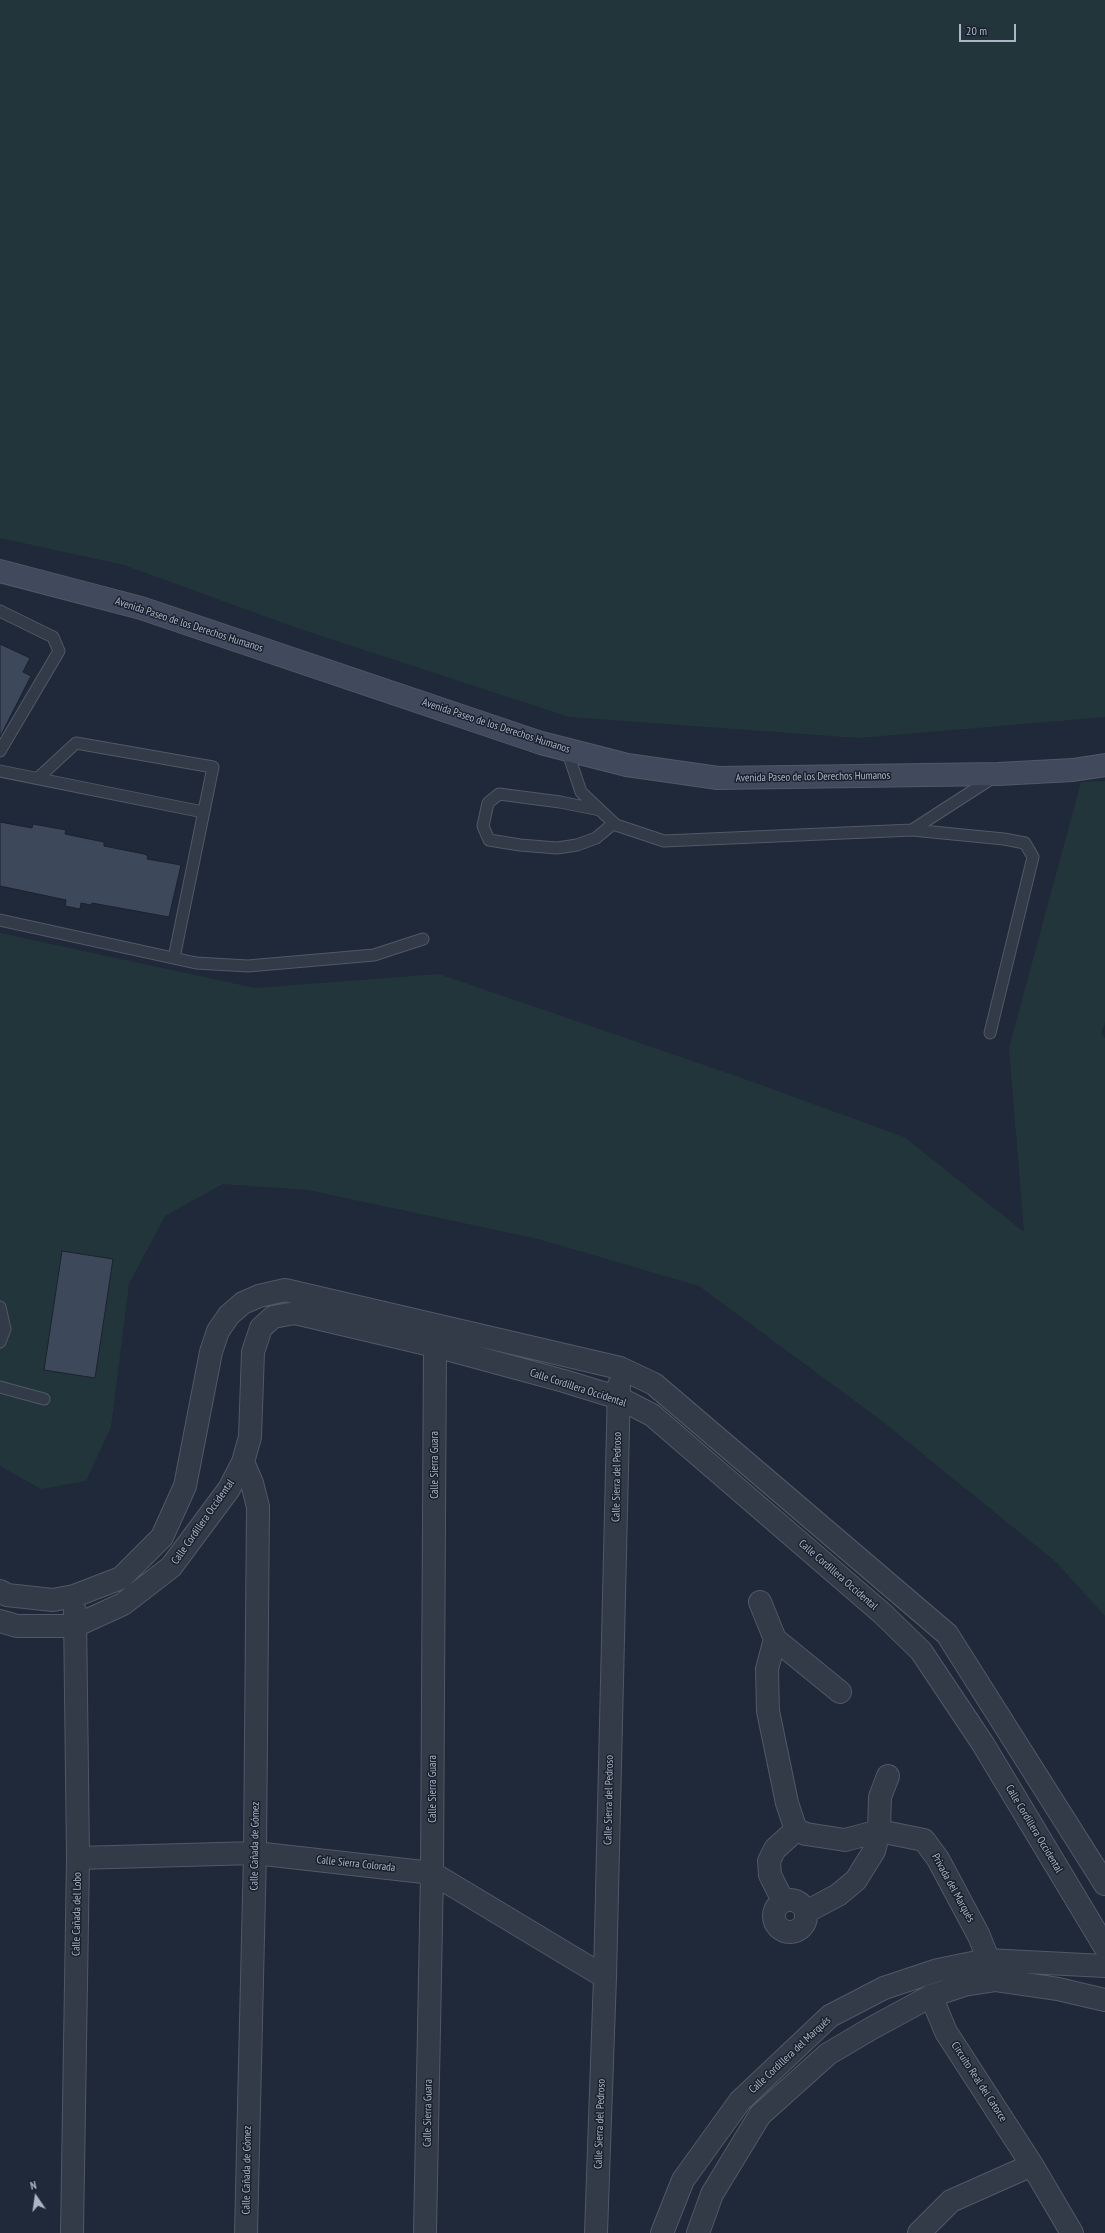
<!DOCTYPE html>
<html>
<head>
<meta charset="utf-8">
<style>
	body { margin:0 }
	#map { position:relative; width:1105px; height:2233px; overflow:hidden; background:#202939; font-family:"PT Sans Narrow",sans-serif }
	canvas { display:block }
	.north { position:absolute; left:16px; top:2177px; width:40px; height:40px; -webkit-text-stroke:3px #19202e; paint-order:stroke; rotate:347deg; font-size:11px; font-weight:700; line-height:16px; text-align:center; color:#aeb5c6 }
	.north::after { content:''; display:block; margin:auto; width:14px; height:18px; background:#aeb5c6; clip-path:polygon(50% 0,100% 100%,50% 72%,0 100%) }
	.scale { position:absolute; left:959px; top:24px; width:57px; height:18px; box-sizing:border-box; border:2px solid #aeb5c6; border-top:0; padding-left:5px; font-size:12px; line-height:14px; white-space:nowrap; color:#aeb5c6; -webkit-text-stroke:3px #19202e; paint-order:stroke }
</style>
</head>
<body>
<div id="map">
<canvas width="1105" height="2233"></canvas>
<div class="north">N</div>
<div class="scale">20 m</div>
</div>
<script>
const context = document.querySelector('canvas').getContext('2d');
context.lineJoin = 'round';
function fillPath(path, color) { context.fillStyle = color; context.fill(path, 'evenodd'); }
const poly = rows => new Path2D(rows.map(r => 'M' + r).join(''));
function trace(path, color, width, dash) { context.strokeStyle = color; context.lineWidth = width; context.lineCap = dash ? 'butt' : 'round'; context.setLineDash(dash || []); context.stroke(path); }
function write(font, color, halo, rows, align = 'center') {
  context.font = font + ' "PT Sans Narrow",sans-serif'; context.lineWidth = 3; context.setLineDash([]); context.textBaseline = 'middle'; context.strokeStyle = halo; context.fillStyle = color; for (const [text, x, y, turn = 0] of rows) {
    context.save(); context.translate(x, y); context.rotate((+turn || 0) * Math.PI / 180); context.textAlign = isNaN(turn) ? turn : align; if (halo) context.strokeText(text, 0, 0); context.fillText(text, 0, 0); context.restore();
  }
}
fillPath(poly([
	[0,0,1105,0,1105,717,859,738,569,717,294,627,124,565,0,538],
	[1105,781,1105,1023,1101,1034,1105,1038,1105,1616,1056,1562,882,1421,699,1286,538,1239,308,1190,223,1184,165,1216,129,1284,111,1427,86,1481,41,1489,0,1466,0,933,255,988,439,974,739,1077,904,1137,1024,1232,1009,1048,1081,782]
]), '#22353a');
const building = poly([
	[0,644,30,658,23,672,31,676,0,737,0,644],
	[0,822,32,828,33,824,66,830,65,834,104,842,104,846,144,854,148,856,147,859,181,865,169,917,92,903,91,905,81,903,80,909,65,906,66,900,0,886,0,822],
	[62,1251,113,1259,95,1378,44,1370,62,1251]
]);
fillPath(building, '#3e485b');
trace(building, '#1b2230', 1);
const service = poly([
	[0,611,53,637,59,651,0,751],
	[567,750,581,792,600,810,616,825,664,841,912,830,994,777],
	[0,771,203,812],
	[38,778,76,743,213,767,174,958],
	[600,810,560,802,499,794,488,803,483,826,489,840,520,845,557,848,577,845,596,838,614,823],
	[912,830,1004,839,1025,843,1033,857,990,1033],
	[0,920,196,963,248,966,374,955,423,939],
	[0,1307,5,1329,0,1342],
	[0,1387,44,1399]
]);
const minor = poly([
	[243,1462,252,1483,258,1507,255,1853,246,2233],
	[0,1591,7,1595,53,1600,74,1596,121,1578,162,1537,185,1486,211,1352,218,1331,229,1315,243,1303,259,1296,285,1290,620,1368,654,1384,947,1634,1105,1884],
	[760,1602,775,1639,840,1692],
	[0,1621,17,1626,75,1626,123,1604,171,1567,229,1489,243,1462,250,1437,253,1352,261,1328,273,1317,295,1313,435,1346,564,1381,619,1398,652,1415,883,1614,921,1651,983,1744,1105,1947],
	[775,1639,767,1669,768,1711,787,1803,796,1830,806,1834,845,1840,879,1831,924,1840,938,1859,979,1936,995,1977],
	[78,1858,255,1853,432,1873,605,1977],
	'774 1916a16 16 0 1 1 32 0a16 16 0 1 1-32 0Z',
	[783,1901,770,1875,769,1861,775,1849,796,1830],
	[806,1912,838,1895,856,1880,874,1851,879,1831,880,1797,888,1776],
	[931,1996,946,2032,1032,2165,1072,2233],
	[72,2233,78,1858,75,1611],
	[425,2233,432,1873,435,1346],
	[596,2233,605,1977,619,1385],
	[919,2233,951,2201,1032,2165]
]);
const tertiary = poly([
	[662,2233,683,2180,740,2101,830,2016,884,1988,938,1970,987,1960,1105,1966],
	[698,2233,712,2194,760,2115,828,2054,872,2028,931,1996,964,1985,996,1980,1058,1989,1105,2000]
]);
const secondary = poly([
	[0,571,141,608,541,743,627,765,718,778,998,774,1073,770,1105,765]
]);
trace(service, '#515867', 13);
trace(minor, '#515867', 24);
trace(tertiary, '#515867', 24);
trace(secondary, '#515867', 24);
trace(service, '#333b49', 11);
trace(minor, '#333b49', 22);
trace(tertiary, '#333b49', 22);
trace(secondary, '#41495c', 22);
write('11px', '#aeb5c6', '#19202e', [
	["Avenida Paseo de los Derechos Humanos",189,625,18],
	["Avenida Paseo de los Derechos Humanos",496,726,18],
	["Avenida Paseo de los Derechos Humanos",813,777,-1],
	["Calle Cordillera Occidental",578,1388,18],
	["Calle Sierra Guara",435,1465,-90],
	["Calle Sierra del Pedroso",617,1477,-89],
	["Calle Cordillera Occidental",203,1522,-55],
	["Calle Cordillera Occidental",838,1575,41],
	["Calle Sierra Guara",433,1789,-90],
	["Calle Sierra del Pedroso",609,1800,-89],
	["Calle Cordillera Occidental",1034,1829,59],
	["Calle Cañada de Gómez",255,1846,-89],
	["Calle Sierra Colorada",356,1864,6],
	["Privada del Marqués",953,1888,61],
	["Calle Cañada del Lobo",77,1914,-89],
	["Calle Cordillera del Marqués",790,2055,-43],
	["Circuito Real del Catorce",979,2082,57],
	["Calle Sierra Guara",428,2113,-89],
	["Calle Sierra del Pedroso",600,2124,-88],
	["Calle Cañada de Gómez",247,2170,-89]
]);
</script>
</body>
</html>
